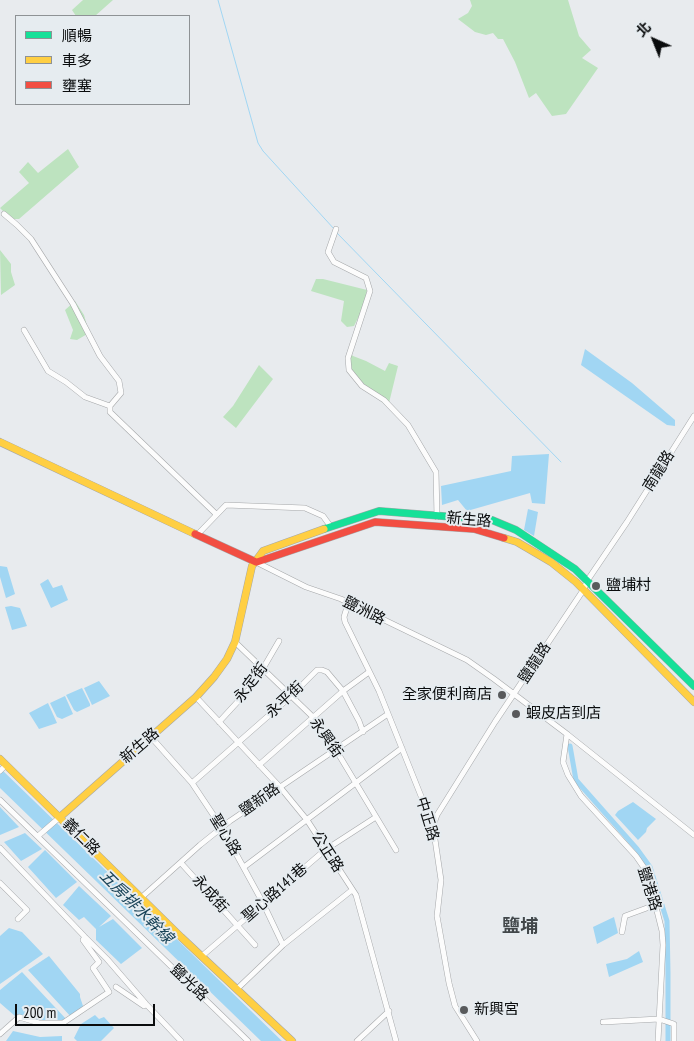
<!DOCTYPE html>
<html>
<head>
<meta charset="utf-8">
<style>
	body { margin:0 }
	#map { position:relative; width:694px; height:1041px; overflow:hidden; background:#e8ebee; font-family:"PT Sans Narrow","Noto Sans TC",sans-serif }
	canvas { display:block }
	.legend { position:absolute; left:15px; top:15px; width:175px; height:90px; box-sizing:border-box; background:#e6ecf0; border:1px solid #8e9295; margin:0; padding:6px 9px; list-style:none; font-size:15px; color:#0a0c0d }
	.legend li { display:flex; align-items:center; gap:10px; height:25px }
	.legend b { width:25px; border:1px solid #8e9295 }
	.north { position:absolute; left:629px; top:15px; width:50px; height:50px; -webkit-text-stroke:4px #e6ecf0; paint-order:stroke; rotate:316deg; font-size:14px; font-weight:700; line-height:20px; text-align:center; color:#0a0c0d }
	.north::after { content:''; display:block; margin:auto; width:18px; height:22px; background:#0a0c0d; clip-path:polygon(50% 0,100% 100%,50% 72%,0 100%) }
	.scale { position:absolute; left:15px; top:1004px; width:140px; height:22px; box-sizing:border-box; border:2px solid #0a0c0d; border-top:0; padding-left:6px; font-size:15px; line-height:18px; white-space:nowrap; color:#0a0c0d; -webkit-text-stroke:4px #e6ecf0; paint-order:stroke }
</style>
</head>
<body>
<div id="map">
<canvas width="694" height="1041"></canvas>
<ul class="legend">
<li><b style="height:6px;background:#16e098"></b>順暢</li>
<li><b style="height:6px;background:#ffcf43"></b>車多</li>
<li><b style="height:6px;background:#f24e42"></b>壅塞</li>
</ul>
<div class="north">北</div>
<div class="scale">200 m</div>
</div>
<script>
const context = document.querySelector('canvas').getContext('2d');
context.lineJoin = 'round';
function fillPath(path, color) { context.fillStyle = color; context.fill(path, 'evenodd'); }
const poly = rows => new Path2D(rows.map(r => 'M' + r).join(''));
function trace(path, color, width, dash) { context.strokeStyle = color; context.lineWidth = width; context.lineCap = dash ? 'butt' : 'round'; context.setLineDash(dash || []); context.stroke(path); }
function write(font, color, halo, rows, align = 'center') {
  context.font = font + ' "PT Sans Narrow","Noto Sans TC",sans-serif'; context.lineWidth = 4; context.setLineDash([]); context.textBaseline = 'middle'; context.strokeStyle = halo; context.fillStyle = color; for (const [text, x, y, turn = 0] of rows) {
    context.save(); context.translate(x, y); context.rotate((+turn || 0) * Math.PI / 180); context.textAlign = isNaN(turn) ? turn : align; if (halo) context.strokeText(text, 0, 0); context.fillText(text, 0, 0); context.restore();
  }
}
fillPath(poly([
	[83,0,113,0,95,16,76,16,72,10],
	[470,0,568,0,579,36,591,50,582,58,598,68,566,114,552,116,536,93,529,98,515,62,503,39,498,39,493,33,486,35,475,32,458,19,468,13,472,6],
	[68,149,79,167,19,219,11,219,0,208,29,183,19,172,28,162,38,173],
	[0,250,11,264,11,272,15,285,1,295],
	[316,279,323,279,367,290,364,306,354,326,347,327,341,321,344,301,311,291],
	[75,301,84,315,89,333,77,340,70,339,73,330,65,310],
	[348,350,353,356,366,361,385,371,389,363,398,366,388,407,359,383,348,369],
	[259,365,273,379,236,428,223,417,233,406]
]), '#bde3bf');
fillPath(poly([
	[585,349,632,383,675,420,675,426,667,425,581,365],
	[549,454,545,504,532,503,530,493,467,511,458,500,442,505,441,486,511,471,512,456],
	[528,509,538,512,534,536,524,530],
	[0,566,7,567,15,594,6,598,0,577],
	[48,579,53,588,62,585,68,600,51,608,40,584],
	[11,606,20,608,27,626,12,630,5,607],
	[99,681,110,696,92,705,84,688],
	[82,688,90,704,90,706,77,712,74,710,66,695],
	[65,696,73,714,62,719,57,717,50,703],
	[48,703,57,723,39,729,29,713],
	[0,768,282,1041,261,1041,0,788],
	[633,802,656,819,647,828,646,832,638,840,615,815,618,811],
	[0,807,19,827,0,835],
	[25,833,42,849,21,861,4,842],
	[45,850,77,882,56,898,28,867],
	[79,886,111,916,99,927,113,919,142,948,121,964,96,940,96,929,84,917,79,920,63,905],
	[614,917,618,933,597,944,593,927],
	[9,928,22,932,43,954,0,984,0,936],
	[639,951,643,962,609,977,606,964,627,959],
	[49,956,80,994,80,997,84,1009,72,1018,28,970],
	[22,972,67,1020,36,1025,15,1016,0,1003,0,990],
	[95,1015,99,1019,104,1017,114,1028,101,1041,77,1041,74,1038,81,1024],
	[13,1031,40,1037,62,1036,62,1041,6,1041]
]), '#a1d6f3');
trace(poly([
	[218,0,258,143,263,151,335,230],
	[337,233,561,462]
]), '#a1d6f3', 1);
trace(poly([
	[570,746,576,780,637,849,650,867,667,921,668,973,668,1041]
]), '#a1d6f3', 5);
const street = poly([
	[4,214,17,225,31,239,73,304,100,356,119,381,121,393,110,406,110,412,216,514],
	[336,229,328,252,334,262,366,278,370,291,348,358,349,370,362,386,384,400,408,425,436,472,437,517],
	[24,330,48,371,66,382,85,397,110,406],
	[198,534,226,505,305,508,323,516,331,527],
	[256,562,306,587,341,599,467,660,494,679,567,734,694,835],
	[348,604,344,617,345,622,379,691,433,826,441,880,437,916,449,983,455,1006,477,1041],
	[235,642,314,718,336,750,396,850],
	[196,697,280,787,307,820,356,895,396,1041],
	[219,722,254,684,279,641],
	[567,734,563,762,568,775,581,796,636,856,645,869,649,879,662,931,663,945,658,1041],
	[151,737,192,783,222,828,263,903,283,945],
	[259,765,343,691,369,672],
	[0,771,6,765],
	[192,783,291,696,317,670,322,670,327,672,343,691,359,721,363,732],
	[0,800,248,1041],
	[433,826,437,815,495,722,584,589,587,581,627,522,694,416],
	[38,836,60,817],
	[0,848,85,937,107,959,146,1004,181,1041],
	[181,863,255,945],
	[244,867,402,748],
	[0,883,27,910,18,919],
	[142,897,200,845,230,821,388,714],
	[622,932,625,916,655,905],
	[202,956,325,850,376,817],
	[116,987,144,1006,146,1004],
	[237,989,283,945,352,890],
	[603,1022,659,1019,674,1024,674,1041],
	[0,1034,19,1017,39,1023,63,1023,109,992,93,968,99,962,83,940,85,937],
	[357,1041,389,1011]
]);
const fast = poly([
	[324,529,379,511,492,520,516,530,575,569,694,686]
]);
const slow = poly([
	[0,442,195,534],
	[504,538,517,542,551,562,576,582,694,702],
	[0,759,181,937,292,1041],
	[60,817,196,697,214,677,227,659,235,642,252,566,263,551,324,529]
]);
const jam = poly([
	[195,534,256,562],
	[257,562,375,522,474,529,504,538]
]);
trace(street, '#a5a7a9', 6);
trace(fast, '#a5a7a9', 8);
trace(slow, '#a5a7a9', 8);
trace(jam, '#a5a7a9', 8);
trace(street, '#fcfcfc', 5);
trace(fast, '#16e098', 7);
trace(slow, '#ffcf43', 7);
trace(jam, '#f24e42', 7);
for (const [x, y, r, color] of [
	[596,586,5,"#585a5c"],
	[502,695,5,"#585a5c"],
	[516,714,5,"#585a5c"],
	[464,1010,5,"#585a5c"]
]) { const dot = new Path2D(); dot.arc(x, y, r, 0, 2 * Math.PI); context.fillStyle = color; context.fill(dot); trace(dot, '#e6ecf0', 2); }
write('15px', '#0a0c0d', '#e6ecf0', [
	["南龍路",659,471,-58],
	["新生路",469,520,5],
	["鹽洲路",364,611,26],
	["鹽龍路",535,663,-57],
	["永定街",251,683,-53],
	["永平街",285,700,-43],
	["永興街",326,738,55],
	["新生路",140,746,-41],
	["鹽新路",260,800,-35],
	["中正路",427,819,73],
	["聖心路",225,835,59],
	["義仁路",81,837,45],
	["公正路",327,852,57],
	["鹽港路",649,889,72],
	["聖心路141巷",275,893,-41],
	["永成街",210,894,48],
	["鹽光路",189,983,44]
]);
write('15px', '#0a0c0d', '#e6ecf0', [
	["鹽埔村",606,586],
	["全家便利商店",492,695,"right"],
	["蝦皮店到店",526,714],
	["新興宮",474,1010]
], 'left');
write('italic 16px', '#184257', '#e6ecf0', [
	["五房排水幹線",136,907,45]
]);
write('bold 18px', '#42474a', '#e6ecf0', [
	["鹽埔",520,927]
]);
</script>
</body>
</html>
